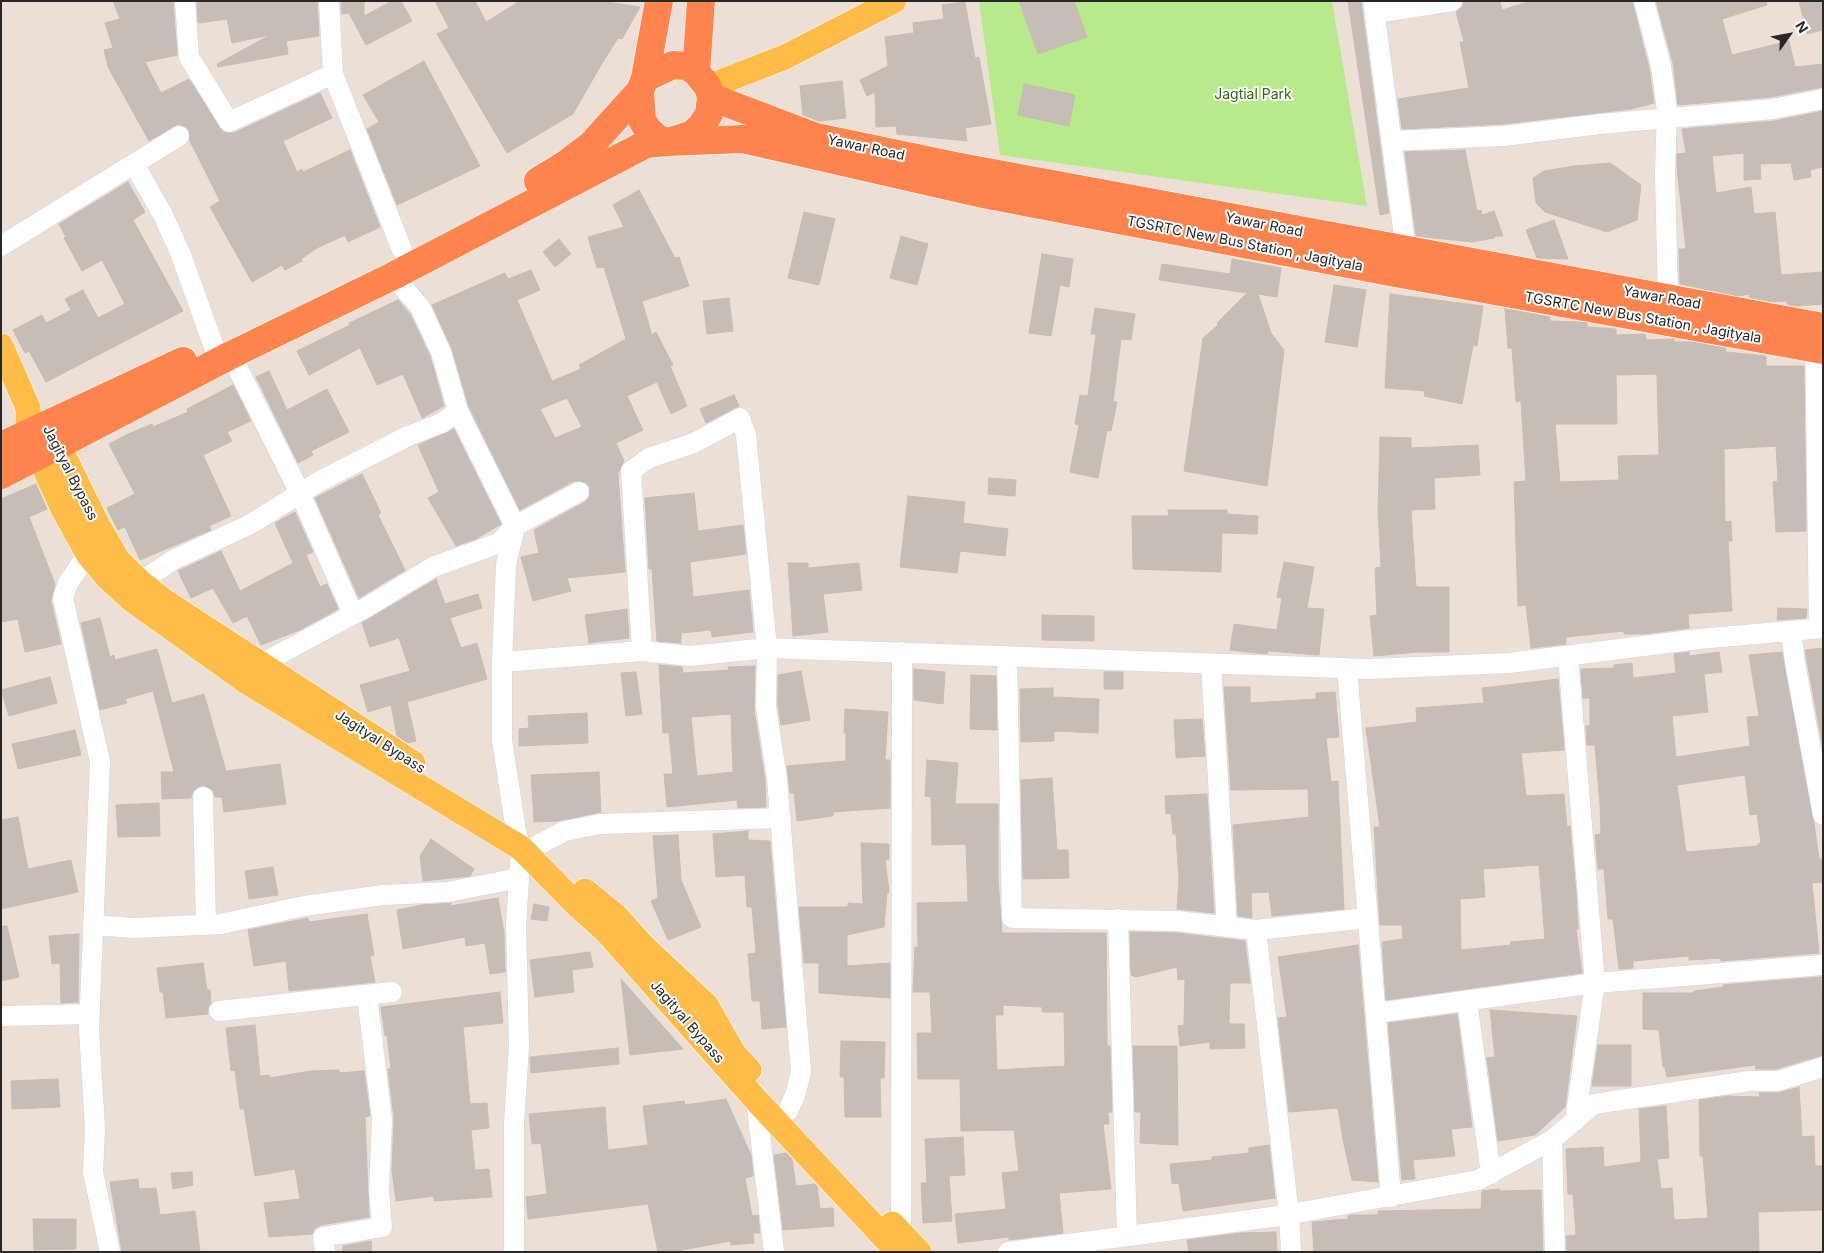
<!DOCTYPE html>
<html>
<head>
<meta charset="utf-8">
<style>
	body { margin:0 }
	#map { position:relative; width:1824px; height:1253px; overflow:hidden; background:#ece0d6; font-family:Inter,sans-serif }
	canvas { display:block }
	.frame { position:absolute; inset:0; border:2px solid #272727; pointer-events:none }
	.north { position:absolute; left:1764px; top:10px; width:50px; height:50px; -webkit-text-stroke:4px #fff; paint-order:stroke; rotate:58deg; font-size:14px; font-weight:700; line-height:20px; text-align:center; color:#272727 }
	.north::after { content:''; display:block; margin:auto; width:18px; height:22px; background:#272727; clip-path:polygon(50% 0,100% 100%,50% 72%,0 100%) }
</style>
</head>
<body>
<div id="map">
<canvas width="1824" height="1253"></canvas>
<div class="frame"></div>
<div class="north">N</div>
</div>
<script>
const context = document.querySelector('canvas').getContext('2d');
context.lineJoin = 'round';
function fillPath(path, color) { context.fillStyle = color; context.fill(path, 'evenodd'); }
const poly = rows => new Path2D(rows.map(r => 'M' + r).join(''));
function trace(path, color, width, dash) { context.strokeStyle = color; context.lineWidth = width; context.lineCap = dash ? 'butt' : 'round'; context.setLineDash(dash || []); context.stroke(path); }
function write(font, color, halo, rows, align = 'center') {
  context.font = font + ' Inter,sans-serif'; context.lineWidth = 4; context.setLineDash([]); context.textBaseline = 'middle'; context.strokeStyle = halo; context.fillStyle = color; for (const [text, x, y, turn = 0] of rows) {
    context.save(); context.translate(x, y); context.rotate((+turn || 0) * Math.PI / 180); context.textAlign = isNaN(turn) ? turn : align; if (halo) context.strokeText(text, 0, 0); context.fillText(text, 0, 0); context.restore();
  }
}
fillPath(poly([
	[979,1,1332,1,1367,206,1000,155]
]), '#b8ea8b');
const building = poly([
	[113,1,173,1,177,55,145,62,161,93,189,79,223,132,234,133,320,93,332,118,283,141,297,172,302,169,303,172,350,150,380,227,348,242,345,235,317,248,301,259,302,261,285,270,282,265,252,282,210,207,220,201,190,141,189,129,178,124,149,141,108,67,104,50,113,48,105,23,120,19,113,1],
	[197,1,317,1,319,36,286,41,288,54,218,67,217,64,270,35,232,43,227,19,198,23,197,1],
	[341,1,364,1,364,16,392,1,401,1,412,21,366,45,349,13,342,14,341,1],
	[435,1,475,1,486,22,520,1,600,1,640,7,622,39,618,38,601,65,573,114,507,153,437,34,449,28,435,1],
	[1019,1,1074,1,1087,37,1038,54,1019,1],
	[1348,1,1361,1,1389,213,1380,215,1348,1],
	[1464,1,1500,1,1502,10,1531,1,1632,1,1649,68,1654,103,1631,109,1503,124,1402,129,1398,99,1469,88,1460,42,1464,42,1456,12,1463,6,1464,1],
	[1656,1,1766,1,1767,5,1722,19,1732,55,1789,41,1795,67,1823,64,1823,87,1771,97,1678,105,1673,63,1656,1],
	[1799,1,1823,1,1823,30,1807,34,1799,1],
	[965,2,975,58,979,57,991,124,965,128,967,141,897,134,896,126,876,127,875,92,867,96,860,80,888,66,885,37,914,33,913,23,944,19,942,5,965,2],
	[424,61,480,166,397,205,367,129,379,122,363,95,424,61],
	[842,81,846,118,819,121,803,115,800,86,842,81],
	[1024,84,1075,95,1069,126,1018,115,1024,84],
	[1823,111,1823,167,1810,170,1811,177,1794,180,1791,163,1760,164,1761,179,1744,180,1744,153,1712,156,1716,193,1751,187,1754,214,1775,212,1781,275,1823,272,1823,304,1796,306,1787,304,1787,301,1773,302,1749,297,1749,294,1739,296,1680,284,1679,249,1686,249,1677,168,1677,154,1686,153,1682,129,1774,121,1823,111],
	[1465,150,1477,211,1481,210,1482,215,1494,211,1503,236,1495,236,1494,238,1472,242,1416,236,1405,152,1465,150],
	[1610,163,1641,185,1637,220,1607,232,1545,212,1536,203,1533,178,1544,171,1574,166,1610,163],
	[128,182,145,212,133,220,183,311,46,382,29,351,25,353,13,330,42,315,46,323,71,310,65,299,83,290,98,318,125,304,102,260,82,271,64,238,66,237,59,224,128,182],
	[639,190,675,258,679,257,689,286,642,301,652,335,656,332,673,365,670,366,687,406,671,414,657,382,627,396,643,430,616,443,624,461,618,473,625,572,567,578,571,591,533,601,521,557,539,553,534,530,585,502,589,498,590,487,585,482,574,481,520,510,469,407,452,349,432,305,505,273,508,279,531,270,540,290,517,300,552,381,581,369,579,365,626,339,604,267,597,268,588,237,624,227,613,205,639,190],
	[567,398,582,427,555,438,540,409,567,398],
	[804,212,835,219,819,285,788,278,804,212],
	[1554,220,1568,259,1537,258,1526,230,1554,220],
	[901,236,928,244,917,285,890,278,901,236],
	[559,239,571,254,555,267,543,252,559,239],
	[1042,254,1073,259,1069,287,1060,285,1051,336,1029,333,1042,254],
	[1232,259,1281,268,1277,297,1258,294,1271,333,1284,350,1267,486,1184,471,1203,338,1217,326,1218,322,1247,293,1159,280,1162,264,1230,274,1232,259],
	[1334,285,1366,290,1357,347,1325,342,1334,285],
	[1390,294,1483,306,1477,346,1473,345,1462,404,1424,396,1425,391,1385,388,1390,294],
	[729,298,733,331,707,334,703,301,729,298],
	[398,300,410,314,430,356,444,406,422,418,403,374,377,385,360,348,309,375,297,351,350,325,349,323,398,300],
	[1095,308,1135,314,1131,340,1121,339,1113,402,1117,402,1111,431,1107,430,1098,478,1070,472,1079,425,1075,424,1080,395,1088,396,1096,334,1091,334,1095,308],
	[1505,309,1550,317,1550,321,1580,322,1587,323,1587,327,1616,329,1616,335,1645,334,1646,340,1674,339,1674,342,1691,342,1726,348,1726,352,1766,356,1766,366,1804,366,1806,531,1776,532,1773,482,1778,481,1776,446,1724,449,1725,522,1731,521,1732,541,1728,541,1732,611,1688,614,1689,628,1645,634,1624,634,1624,631,1566,637,1566,644,1531,648,1526,605,1518,606,1514,482,1526,481,1521,401,1516,402,1512,348,1508,348,1505,309],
	[1657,374,1659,455,1618,456,1619,480,1560,482,1555,424,1617,424,1616,375,1657,374],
	[269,371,287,410,327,389,349,432,311,451,313,455,298,463,256,377,269,371],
	[233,385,251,421,227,432,232,441,203,455,231,516,209,526,211,530,140,560,125,527,118,530,107,508,135,494,109,444,128,434,152,424,153,427,188,412,187,409,233,385],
	[734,395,739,406,706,423,700,409,734,395],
	[454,429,501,524,476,539,456,546,428,498,439,492,418,445,454,429],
	[1380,437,1411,438,1411,448,1478,445,1480,475,1434,478,1435,509,1411,510,1416,587,1449,587,1449,652,1418,652,1374,656,1370,616,1377,615,1375,568,1381,567,1378,511,1380,437],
	[362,474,381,513,378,515,405,570,359,598,315,498,362,474],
	[989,478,1016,480,1015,496,988,494,989,478],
	[36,484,47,509,29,517,55,584,51,601,61,644,25,652,18,619,1,622,1,499,36,484],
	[694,493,698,531,743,525,746,554,690,562,693,597,749,590,753,632,712,637,711,630,681,633,681,643,657,641,652,569,649,569,645,498,694,493],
	[908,496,965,502,963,523,1008,529,1005,556,960,551,957,573,900,567,908,496],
	[1168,510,1227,510,1227,514,1258,516,1257,534,1222,533,1221,572,1133,569,1132,516,1169,516,1168,510],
	[295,512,313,552,306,555,320,587,327,584,338,609,300,630,261,645,247,616,233,623,213,588,191,598,178,571,221,551,240,591,293,563,275,523,295,512],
	[1284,562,1314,567,1307,608,1324,609,1319,655,1268,651,1267,654,1255,653,1230,650,1234,624,1277,630,1282,598,1277,597,1284,562],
	[788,563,808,563,808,568,859,563,862,590,823,594,828,632,793,636,788,563],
	[436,579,445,604,478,594,482,608,450,618,461,648,477,643,487,679,407,702,416,741,408,743,397,736,391,705,368,712,360,685,410,671,399,638,370,647,362,623,436,579],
	[1778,608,1807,609,1806,618,1777,620,1778,608],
	[627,609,629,638,589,643,585,615,627,609],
	[1042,615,1094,616,1094,641,1042,640,1042,615],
	[100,618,110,657,114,655,115,660,157,649,172,703,204,694,226,771,280,764,286,804,224,812,222,797,215,797,213,790,203,785,193,791,191,798,162,799,161,772,174,772,153,691,125,699,127,703,100,710,81,623,100,618],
	[1823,648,1823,748,1805,650,1823,648],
	[1689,652,1689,656,1719,652,1722,672,1704,674,1708,712,1672,716,1676,757,1750,746,1747,717,1759,716,1749,655,1782,652,1814,823,1819,859,1823,859,1823,882,1812,883,1819,953,1721,961,1721,958,1689,960,1689,956,1633,961,1633,968,1619,969,1613,919,1608,919,1604,869,1598,869,1595,835,1601,834,1600,804,1595,745,1587,745,1586,726,1590,726,1590,698,1583,698,1581,669,1614,668,1614,665,1632,663,1633,678,1676,673,1674,654,1689,652],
	[1745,775,1750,815,1757,814,1761,843,1758,844,1758,846,1686,852,1677,785,1745,775],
	[659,665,682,667,683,673,729,670,728,667,755,666,754,709,765,780,766,807,738,808,737,800,667,807,664,774,673,774,669,733,663,733,659,665],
	[731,714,733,772,697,776,691,717,731,714],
	[914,669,945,672,943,704,914,700,914,669],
	[801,671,810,720,781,725,778,706,778,675,801,671],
	[636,672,642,714,626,716,621,673,636,672],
	[1104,672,1123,672,1123,689,1104,689,1104,672],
	[971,675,996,676,997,730,970,729,971,675],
	[50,677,57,703,9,716,1,690,50,677],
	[1558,679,1564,750,1521,753,1526,796,1564,794,1567,827,1570,826,1576,893,1578,929,1576,929,1582,973,1386,1000,1382,942,1403,939,1402,925,1380,925,1374,827,1380,827,1366,728,1417,722,1416,708,1484,703,1482,688,1558,679],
	[1539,865,1545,939,1510,942,1511,945,1461,950,1460,899,1485,897,1483,869,1539,865],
	[1224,687,1250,687,1250,703,1316,699,1316,693,1335,692,1339,737,1326,738,1331,782,1338,781,1344,909,1272,916,1269,892,1251,893,1252,918,1238,916,1233,825,1309,817,1308,789,1231,790,1224,687],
	[1053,688,1053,697,1099,699,1098,733,1054,731,1054,741,1021,742,1020,689,1053,688],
	[845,709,888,712,885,760,890,760,890,808,833,812,833,816,797,821,794,793,790,793,787,766,846,761,846,733,844,733,845,709],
	[587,713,588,743,519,746,519,729,529,728,528,716,587,713],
	[1202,719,1205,756,1176,758,1174,720,1202,719],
	[75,730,81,755,18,769,12,744,75,730],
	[927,760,958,763,955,804,998,804,998,880,1002,933,1106,933,1107,1046,1110,1046,1112,1112,1108,1112,1109,1124,1103,1124,1111,1189,1059,1193,1063,1233,1009,1240,1009,1237,958,1243,955,1214,1006,1209,1002,1173,1019,1171,1014,1130,961,1131,960,1079,918,1079,917,1033,932,1033,930,992,913,992,915,947,918,947,917,903,968,902,966,844,932,845,931,797,925,796,927,760],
	[1003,1005,1042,1007,1042,1012,1064,1012,1065,1066,997,1070,995,1015,1003,1015,1003,1005],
	[599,772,601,812,558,821,534,822,531,775,599,772],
	[1052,778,1057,850,1068,850,1069,878,1023,879,1021,780,1052,778],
	[1207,794,1214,913,1177,909,1179,880,1176,834,1173,834,1171,813,1166,814,1165,796,1207,794],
	[159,803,160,836,118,837,116,805,159,803],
	[18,817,28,869,71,860,78,892,1,909,1,820,18,817],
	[748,831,748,840,770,841,786,1027,762,1029,760,1001,752,1001,748,954,756,953,752,907,747,907,745,875,716,877,713,834,748,831],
	[678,835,681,880,701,927,668,940,651,901,658,898,653,836,678,835],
	[431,839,474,869,470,876,423,881,420,856,431,839],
	[861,843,889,844,889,859,885,860,889,892,887,893,884,927,847,935,847,966,890,963,890,998,819,993,819,963,804,963,799,907,848,907,848,903,863,904,861,843],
	[273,867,278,895,249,899,245,871,273,867],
	[498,898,504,933,505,972,490,974,485,943,466,946,465,937,403,949,397,910,422,905,452,903,450,906,498,898],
	[534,904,549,907,547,921,531,919,534,904],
	[367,914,374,955,370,956,375,982,289,991,286,961,254,966,248,930,308,918,309,922,367,914],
	[1,926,7,926,19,977,1,981,1,926],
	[1130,932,1176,933,1245,941,1250,983,1230,983,1229,1024,1244,1024,1245,1048,1210,1049,1210,1042,1180,1046,1178,1026,1184,1025,1185,979,1178,980,1177,967,1136,977,1131,975,1130,932],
	[79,934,78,1002,61,1003,60,963,52,964,49,936,79,934],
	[1358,945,1378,1182,1352,1180,1343,1140,1338,1108,1289,1112,1278,1018,1287,1017,1278,957,1358,945],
	[590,952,593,967,572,970,574,992,535,997,530,960,590,952],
	[203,963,207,990,210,990,211,1003,208,1007,208,1014,166,1018,163,992,160,992,157,968,203,963],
	[1821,977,1823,1055,1776,1069,1756,1069,1755,1065,1667,1077,1665,1067,1663,1067,1659,1030,1643,1029,1643,993,1694,993,1694,991,1724,987,1723,985,1821,977],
	[621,979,683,1049,630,1055,621,979],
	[500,992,503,1023,463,1027,470,1104,487,1103,489,1128,471,1130,475,1170,489,1169,492,1197,434,1201,434,1196,396,1201,392,1170,394,1118,388,1069,391,1069,387,1035,385,1036,381,1007,500,992],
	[1490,1010,1577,1016,1565,1107,1535,1135,1498,1141,1487,1058,1495,1057,1490,1010],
	[1457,1014,1472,1127,1451,1129,1455,1156,1413,1160,1415,1179,1402,1180,1388,1023,1457,1014],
	[255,1025,260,1076,269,1075,270,1078,310,1071,339,1070,339,1073,364,1071,370,1116,365,1117,369,1217,321,1225,315,1228,312,1234,269,1237,264,1203,300,1199,295,1169,255,1176,244,1109,240,1109,235,1070,231,1071,226,1028,255,1025],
	[841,1041,885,1042,884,1078,880,1078,881,1117,845,1117,844,1077,840,1077,841,1041],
	[1598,1045,1631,1045,1631,1086,1592,1086,1598,1045],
	[1133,1046,1177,1046,1178,1145,1140,1143,1141,1112,1135,1112,1133,1046],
	[618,1048,619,1064,531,1073,530,1057,618,1048],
	[58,1079,60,1107,12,1109,11,1081,58,1079],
	[1799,1087,1802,1137,1814,1136,1815,1166,1823,1166,1823,1210,1758,1212,1759,1252,1567,1252,1566,1236,1576,1235,1573,1194,1568,1194,1566,1149,1603,1147,1604,1167,1641,1162,1639,1109,1666,1106,1669,1158,1657,1159,1661,1189,1672,1188,1674,1220,1708,1218,1703,1156,1700,1156,1699,1100,1728,1096,1760,1097,1759,1093,1778,1093,1799,1087],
	[726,1099,751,1155,753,1176,745,1178,752,1216,758,1215,760,1233,753,1233,754,1243,731,1245,730,1241,672,1252,658,1252,648,1204,528,1219,526,1197,547,1194,541,1143,532,1144,529,1114,605,1107,608,1150,648,1145,643,1106,684,1101,685,1105,726,1099],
	[963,1137,965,1175,949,1176,952,1221,923,1223,921,1183,927,1183,925,1139,963,1137],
	[1269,1145,1275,1198,1183,1211,1179,1183,1172,1184,1170,1164,1212,1160,1212,1157,1249,1153,1249,1148,1269,1145],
	[786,1153,792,1159,796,1186,815,1184,817,1186,820,1209,833,1208,834,1226,783,1230,774,1155,786,1153],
	[192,1172,193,1185,173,1189,171,1173,192,1172],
	[138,1179,139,1189,156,1188,160,1215,195,1211,200,1252,122,1252,110,1182,138,1179],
	[1499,1189,1499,1191,1541,1190,1543,1252,1314,1252,1312,1222,1348,1219,1348,1216,1352,1215,1378,1215,1378,1211,1481,1209,1482,1191,1499,1189],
	[33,1219,76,1219,76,1249,34,1250,33,1219],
	[1276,1232,1277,1252,1189,1252,1187,1240,1241,1233,1276,1232],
	[371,1241,372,1252,343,1252,343,1246,371,1241]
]);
fillPath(building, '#c7bdb7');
trace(building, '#c7bcb0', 1);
const minor = poly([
	[185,1,189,57,229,122,333,74],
	[329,1,333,74,402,250],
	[1373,1,1406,251,1405,262],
	[1644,1,1661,66,1667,110,1665,174,1668,299],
	[1375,13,1452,1],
	[1391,141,1504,136,1600,124,1773,109,1823,99],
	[134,164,164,217,181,255,214,347],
	[1,246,179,136],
	[393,276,420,307,441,352,458,411],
	[1815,335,1819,628],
	[231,355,300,493,353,614],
	[88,554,68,583,63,598,100,762,89,1029,95,1129,93,1172,110,1252],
	[140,582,173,560,249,525,320,481,408,436,442,423,458,411,515,526,506,565,502,662,502,740,516,831,521,848,516,925,519,1046,514,1124,514,1252],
	[1791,631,1795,663,1823,815],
	[642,651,631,471,649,458,694,443,740,418,746,435,767,648,766,707,777,779,801,1071,796,1093,788,1111],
	[1007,656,1012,918,1177,921,1256,930,1368,918],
	[1568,656,1595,983,1575,1121],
	[502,662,642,651,690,656,767,648,1369,669,1509,663,1699,639,1823,628],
	[261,664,367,607,433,567,499,543,515,526,579,492],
	[1211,664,1227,927],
	[1347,668,1391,1197],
	[203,797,206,925],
	[534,847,565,831,600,824,781,818],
	[1118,919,1127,1236],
	[93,925,134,928,221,924,304,906,383,895,448,892,519,878],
	[1256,930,1289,1215,1291,1252],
	[1467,1001,1491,1174],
	[219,1011,392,992],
	[1376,1013,1595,983,1823,965],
	[1,1016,90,1014],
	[756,1100,774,1252],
	[1552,1140,1555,1252],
	[901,1233,902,652],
	[325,1252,323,1237,382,1227,379,1191,382,1119,367,996],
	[1008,1252,1280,1216,1478,1180,1552,1140,1594,1104,1749,1081,1778,1081,1823,1067]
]);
const major = poly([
	[708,87,785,57,894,1],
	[1,346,28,408,28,432,63,509,88,554,107,577,131,599,247,682,521,848,576,904,606,931,756,1100,898,1252],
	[50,428,97,524,118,560,140,582,164,601,413,763],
	[585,891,616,916,643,946,706,1005,734,1054,749,1070],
	[892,1224,919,1252]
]);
const highway = poly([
	[696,72,701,1],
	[640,91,642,120,648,130,658,139,668,142,743,139,983,194,1390,272,1823,350],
	[711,97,816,137,955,166,1823,327],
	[538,181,566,164,591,145,640,91,645,78,659,1],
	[1,446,183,361],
	[1,475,231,355,393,276,646,144,668,142,693,134,701,126,709,114,711,97,708,87,696,72,686,66,673,65,645,78]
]);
trace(minor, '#ccd3e3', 21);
trace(major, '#fff', 26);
trace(highway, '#fff', 29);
trace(minor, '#fff', 20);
trace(major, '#ffbc48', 25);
trace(highway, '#ff844e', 28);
write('14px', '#2f6a11', '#fff', [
	["Jagtial Park",1253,95]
]);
write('14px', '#272727', '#fff', [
	["Yawar Road",866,148,12],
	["Yawar Road",1264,225,11],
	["TGSRTC New Bus Station , Jagityala",1245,244,11],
	["Yawar Road",1662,298,10],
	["TGSRTC New Bus Station , Jagityala",1643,318,10],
	["Jagityal Bypass",70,473,63],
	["Jagityal Bypass",380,742,33],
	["Jagityal Bypass",687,1022,49]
]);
</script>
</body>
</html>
